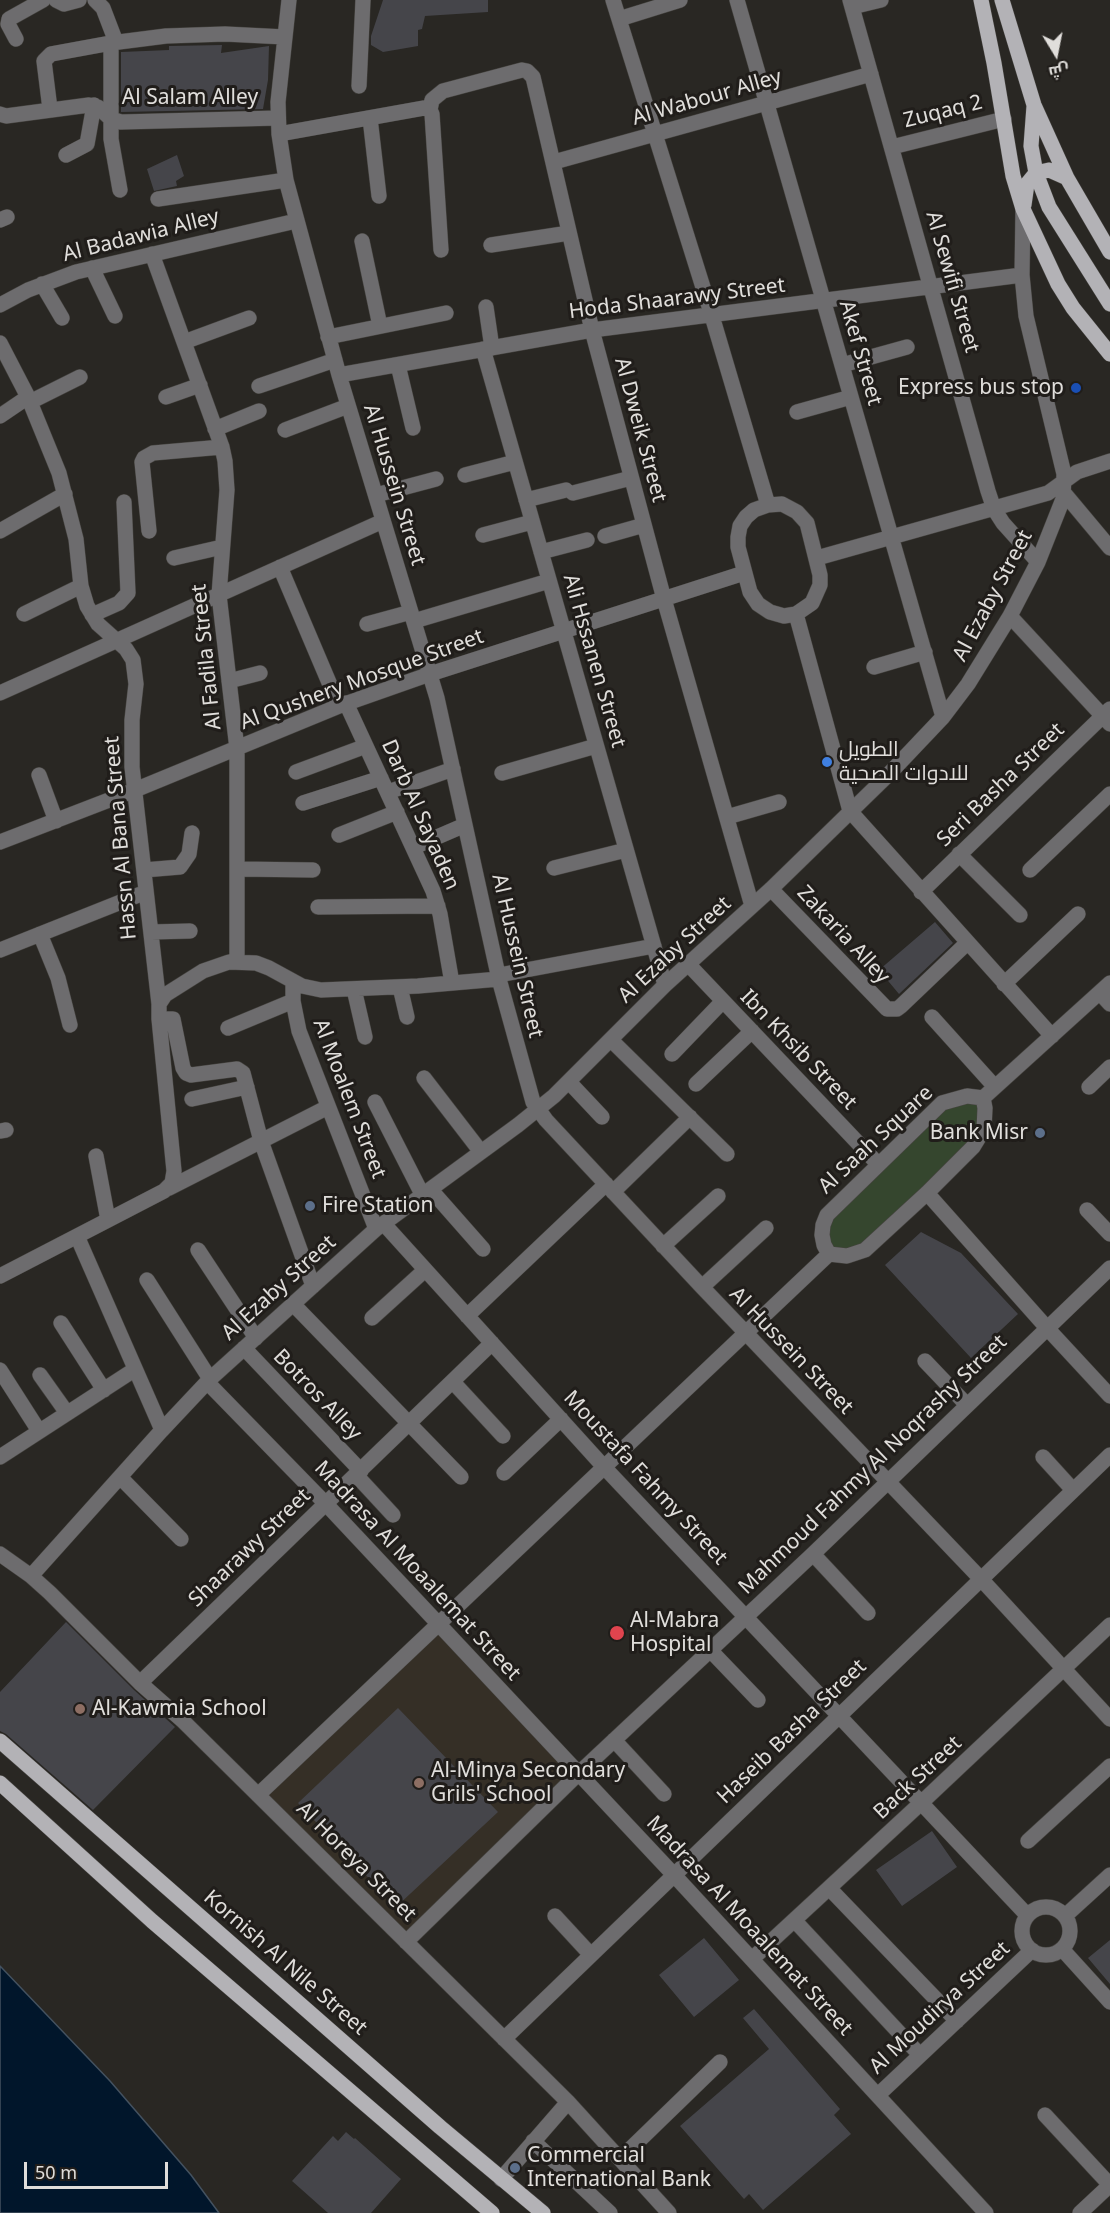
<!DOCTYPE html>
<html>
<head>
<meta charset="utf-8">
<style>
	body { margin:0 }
	#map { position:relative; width:1110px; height:2213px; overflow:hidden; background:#292723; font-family:"Noto Sans",Cairo,sans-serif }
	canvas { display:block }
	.north { position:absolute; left:1026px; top:24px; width:60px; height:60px; -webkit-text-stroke:4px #201d1a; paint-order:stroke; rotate:170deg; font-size:16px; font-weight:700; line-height:24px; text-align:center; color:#e0dedb }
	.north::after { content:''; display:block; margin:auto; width:21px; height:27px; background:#e0dedb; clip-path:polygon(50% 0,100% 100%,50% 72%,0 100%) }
	.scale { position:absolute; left:24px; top:2162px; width:144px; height:27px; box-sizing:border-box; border:3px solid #e0dedb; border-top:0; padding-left:8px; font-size:18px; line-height:21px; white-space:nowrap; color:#e0dedb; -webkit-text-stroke:4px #201d1a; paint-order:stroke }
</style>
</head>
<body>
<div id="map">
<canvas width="1110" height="2213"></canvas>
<div class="north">ش</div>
<div class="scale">50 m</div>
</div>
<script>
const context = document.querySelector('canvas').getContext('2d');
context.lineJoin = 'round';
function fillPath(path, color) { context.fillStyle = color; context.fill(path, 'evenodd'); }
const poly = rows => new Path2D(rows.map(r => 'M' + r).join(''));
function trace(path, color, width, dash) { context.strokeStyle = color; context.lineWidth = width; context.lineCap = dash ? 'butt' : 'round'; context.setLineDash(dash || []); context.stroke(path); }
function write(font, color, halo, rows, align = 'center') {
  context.font = font + ' "Noto Sans",Cairo,sans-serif'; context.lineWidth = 6; context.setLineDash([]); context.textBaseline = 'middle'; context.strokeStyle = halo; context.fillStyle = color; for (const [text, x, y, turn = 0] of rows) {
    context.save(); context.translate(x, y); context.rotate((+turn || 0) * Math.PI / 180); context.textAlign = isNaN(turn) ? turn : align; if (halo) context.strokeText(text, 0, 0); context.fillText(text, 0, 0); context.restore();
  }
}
fillPath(poly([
	[439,1626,576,1773,406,1940,261,1794]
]), '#352f26');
fillPath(poly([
	[954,1103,979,1103,980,1120,969,1145,859,1246,847,1251,834,1248,828,1239,829,1224,835,1213,944,1108]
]), '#35462e');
const water = poly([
	[0,1966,110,2081,191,2175,219,2213,0,2213,0,1966]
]);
fillPath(water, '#01162b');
trace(water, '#445260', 1.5);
fillPath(poly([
	[383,0,488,0,488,12,425,16,422,29,418,30,418,46,383,52,371,45,371,36],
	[222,45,221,53,269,46,268,80,263,109,121,112,121,52,169,50,169,46],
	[177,155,184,176,176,181,177,186,154,191,147,169],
	[935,922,953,943,899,994,879,970],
	[921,1232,961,1253,1018,1314,971,1358,885,1265],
	[66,1622,134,1690,175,1727,93,1810,6,1734,0,1731,0,1692],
	[398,1708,498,1812,396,1907,298,1803],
	[932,1831,957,1867,902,1906,876,1870],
	[704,1938,739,1980,694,2017,659,1975],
	[1110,1940,1110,1984,1088,1958],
	[754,2009,840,2109,834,2115,851,2134,763,2210,749,2194,744,2199,680,2126,769,2049,743,2018],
	[346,2132,354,2139,355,2138,401,2179,371,2213,328,2213,292,2181,333,2136,338,2141]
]), '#45454a');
const minor = poly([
	[56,0,64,4,79,0],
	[95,0,103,8,116,42],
	[289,0,278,102,279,134,286,180,339,375,437,698,499,979,533,1102,546,1120,702,1287,981,1579,1110,1719],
	[613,0,712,316,768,505],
	[737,0,943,717],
	[850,0,988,491,994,509,1003,523,1038,562],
	[852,7,881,0],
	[619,19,680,0],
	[16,39,8,24,9,19,43,0],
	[111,43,111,139,120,190],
	[359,86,363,0],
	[50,109,44,61,51,54,111,43,166,36,225,34,285,37],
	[430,110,432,100,443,91,522,70,527,71,533,77,592,330,664,599,752,906],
	[0,114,6,116,89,105,98,107,111,119,121,122,278,118],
	[370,118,379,196],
	[279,134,424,108,430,110,432,114,441,250],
	[892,147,1004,119],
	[66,155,87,144,94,105],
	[554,162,871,74],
	[158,199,286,180],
	[0,220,7,217],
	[362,241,380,326],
	[491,245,569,233],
	[152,254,222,447,225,461,227,490,219,595,237,749,237,961],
	[92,268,115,316],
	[42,284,62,318],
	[0,305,28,290,76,272,296,221],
	[486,307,492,348],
	[328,337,446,313],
	[184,342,249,318],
	[0,343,28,397,59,473,76,539,81,586,87,606,98,624,126,649,133,660,136,684,132,720,132,767,159,1004],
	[483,349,665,985],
	[398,365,413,428],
	[842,365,907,347],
	[339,375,592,330,1022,275],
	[259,386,335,360],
	[166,397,200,385],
	[30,402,80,377],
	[797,412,851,397],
	[0,416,28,397],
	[215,429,259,411],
	[285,430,348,406],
	[465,475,515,462],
	[573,493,631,478],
	[1064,493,1110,548],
	[376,495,436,479],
	[526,500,566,490],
	[782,504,797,512,807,523,820,575,820,585,812,603,796,614,784,616,770,612,758,604,750,592,738,547,738,537,740,526,746,517,754,510,768,505,782,504],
	[0,531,65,494],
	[149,531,142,462,144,458,153,453,222,447],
	[483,535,532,522],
	[605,536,644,525],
	[541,552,587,540],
	[174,558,222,547],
	[817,558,1048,493,1077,472,1110,461],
	[280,567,339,706],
	[24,614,81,586],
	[796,614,850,811,1052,1036],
	[92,615,119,603,128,593,124,502],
	[1010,616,1110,724],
	[414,621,549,581],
	[367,624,411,612],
	[874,667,925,652],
	[229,681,260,673],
	[0,693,383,521],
	[346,703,433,891,440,914,452,983],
	[296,772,366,746],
	[502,773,596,746],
	[39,775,56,821],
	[388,792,453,769],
	[303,803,381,778],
	[727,817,779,802],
	[339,835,397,812],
	[0,842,135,790,339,706,430,674,744,573],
	[414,847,465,825],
	[959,854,1020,915],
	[554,868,626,850],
	[238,869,313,870],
	[144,870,180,867,189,854,192,833],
	[1030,870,1110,794],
	[771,889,887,1009,897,1009,901,1006,967,943],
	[921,892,1110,709],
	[318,907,438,906],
	[151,932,190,931],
	[40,934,58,978,70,1025],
	[0,950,146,892],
	[688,964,878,1164],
	[499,975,654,946],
	[293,982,293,1001,299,1031,376,1229],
	[1004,984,1078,914],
	[400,987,407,1017],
	[354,989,365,1037],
	[1100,993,1110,1004],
	[932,1017,995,1087],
	[159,1019,173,1019,183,1068,186,1073,191,1075,237,1069,243,1073,261,1141,313,1286],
	[228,1028,293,1001],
	[611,1040,727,1154],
	[672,1054,723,1001],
	[424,1078,481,1152],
	[569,1082,602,1117],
	[696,1084,752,1031],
	[1089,1087,1110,1067],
	[967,1096,983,1098,985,1108,984,1129,973,1147,927,1193,865,1250,847,1256,829,1254,824,1245,822,1235,823,1225,827,1215,942,1103,967,1096],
	[983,1098,1110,983],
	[192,1099,247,1087],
	[375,1102,423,1196],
	[0,1131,6,1130],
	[96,1156,108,1220],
	[169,1188,328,1107],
	[431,1190,483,1249],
	[613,1192,690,1117],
	[927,1193,1047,1328,1110,1396],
	[1087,1210,1110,1234],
	[384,1224,604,1467,1027,1915],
	[77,1236,162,1430],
	[663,1246,718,1196],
	[198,1250,256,1338],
	[0,1276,164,1191,172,1183,174,1171,159,1019,159,1004,165,995,203,971,229,962,256,963,269,968,302,986,321,990,418,986,499,979],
	[147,1280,210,1379],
	[702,1287,766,1228],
	[293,1304,461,1477],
	[467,1316,606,1184],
	[372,1318,425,1270],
	[61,1323,104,1390],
	[244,1348,361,1471],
	[925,1361,967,1405],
	[0,1370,39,1431],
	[40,1375,67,1413],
	[207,1382,326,1504,674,1875,986,2213],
	[453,1382,503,1436],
	[0,1457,134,1370],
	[1043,1457,1073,1490],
	[504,1473,561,1419],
	[356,1475,393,1515],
	[120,1477,181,1539],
	[0,1554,31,1576,50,1593,140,1683,182,1720,258,1795,568,2102,669,2213],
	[813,1554,868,1613],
	[31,1576,162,1430,210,1379,376,1229,518,1125,554,1096,665,985,771,889,888,775,943,717,968,684,1010,616,1038,562,1063,499,1064,474,1026,316,1022,275,1023,209],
	[710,1650,758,1700],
	[140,1683,492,1343],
	[614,1740,664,1794],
	[258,1795,829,1254],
	[1028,1841,1110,1766],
	[829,1888,957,2021],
	'1022 1931a24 24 0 1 1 48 0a24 24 0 1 1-48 0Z',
	[555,1916,591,1955],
	[1065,1916,1110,1875],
	[795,1921,920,2055],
	[406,1942,579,1773,813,1554,1110,1268],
	[1062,1949,1110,2002],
	[752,1959,921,1803,1110,1625],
	[504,2039,1110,1455],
	[878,2095,1032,1950],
	[1045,2115,1110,2185],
	[533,2141,610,2213],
	[621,2158,720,2062],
	[501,2179,568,2102],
	[1080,2213,1110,2185]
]);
const major = poly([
	[981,0,994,63,1013,176,1023,209,1058,284,1073,308,1110,354],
	[1002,0,1034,105,1067,178,1110,252],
	[1034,106,1031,146,1036,173,1049,207,1110,304],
	[1024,205,1027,184,1036,173,1049,170,1067,178],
	[0,1741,440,2127,543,2213],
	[0,1783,152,1921,492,2213]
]);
trace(minor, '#464440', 16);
trace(major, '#464440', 16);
trace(minor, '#6d6c6e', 15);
trace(major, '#b3b2b6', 15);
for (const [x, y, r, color] of [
	[1076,388,6,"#1a4fb4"],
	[827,762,6,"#3f7fe0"],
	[1040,1133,6,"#5c6f8a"],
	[310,1206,6,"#5c6f8a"],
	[617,1633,8,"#e0444e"],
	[80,1709,6,"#8d6e63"],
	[419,1783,6,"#8d6e63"],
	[515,2168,6,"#5c6f8a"]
]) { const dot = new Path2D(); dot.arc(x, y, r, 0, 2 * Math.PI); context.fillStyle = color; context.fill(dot); trace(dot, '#201d1a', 2); }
write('21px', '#e0dedb', '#201d1a', [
	["Al Salam Alley",190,98],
	["Al Wabour Alley",707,98,-16],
	["Zuqaq 2",943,112,-14],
	["Al Badawia Alley",141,236,-14],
	["Al Sewifi Street",952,282,74],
	["Hoda Shaarawy Street",677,299,-7],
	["Akef Street",860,353,74],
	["Al Dweik Street",640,430,75],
	["Al Hussein Street",394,485,73],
	["Al Ezaby Street",993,596,-62],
	["Al Fadila Street",207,657,-96],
	["Ali Hssanen Street",594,661,74],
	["Al Qushery Mosque Street",362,680,-20],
	["Seri Basha Street",1001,785,-44],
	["Darb Al Sayaden",420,815,66],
	["Hassn Al Bana Street",121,838,-95],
	["Zakaria Alley",843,935,47],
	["Al Ezaby Street",675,950,-43],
	["Al Hussein Street",517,956,77],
	["Ibn Khsib Street",798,1050,46],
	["Al Moalem Street",349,1099,69],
	["Al Saah Square",876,1140,-43],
	["Al Ezaby Street",279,1288,-42],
	["Al Hussein Street",791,1351,46],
	["Botros Alley",317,1395,46],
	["Mahmoud Fahmy Al Noqrashy Street",873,1465,-44],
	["Moustafa Fahmy Street",645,1478,47],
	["Shaarawy Street",250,1548,-44],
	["Madrasa Al Moaalemat Street",417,1571,47],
	["Haseib Basha Street",792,1732,-44],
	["Back Street",918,1778,-43],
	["Al Horeya Street",356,1862,45],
	["Madrasa Al Moaalemat Street",749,1926,47],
	["Kornish Al Nile Street",285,1963,41],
	["Al Moudirya Street",940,2008,-43]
]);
write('21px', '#e0dedb', '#201d1a', [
	["Express bus stop",1064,388,"right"],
	["الطويل",839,750],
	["للادوات الصحية",839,774],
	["Bank Misr",1028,1133,"right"],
	["Fire Station",322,1206],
	["Al-Mabra",630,1621],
	["Hospital",630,1645],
	["Al-Kawmia School",92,1709],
	["Al-Minya Secondary",431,1771],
	["Grils' School",431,1795],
	["Commercial",527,2156],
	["International Bank",527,2180]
], 'left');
</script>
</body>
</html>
